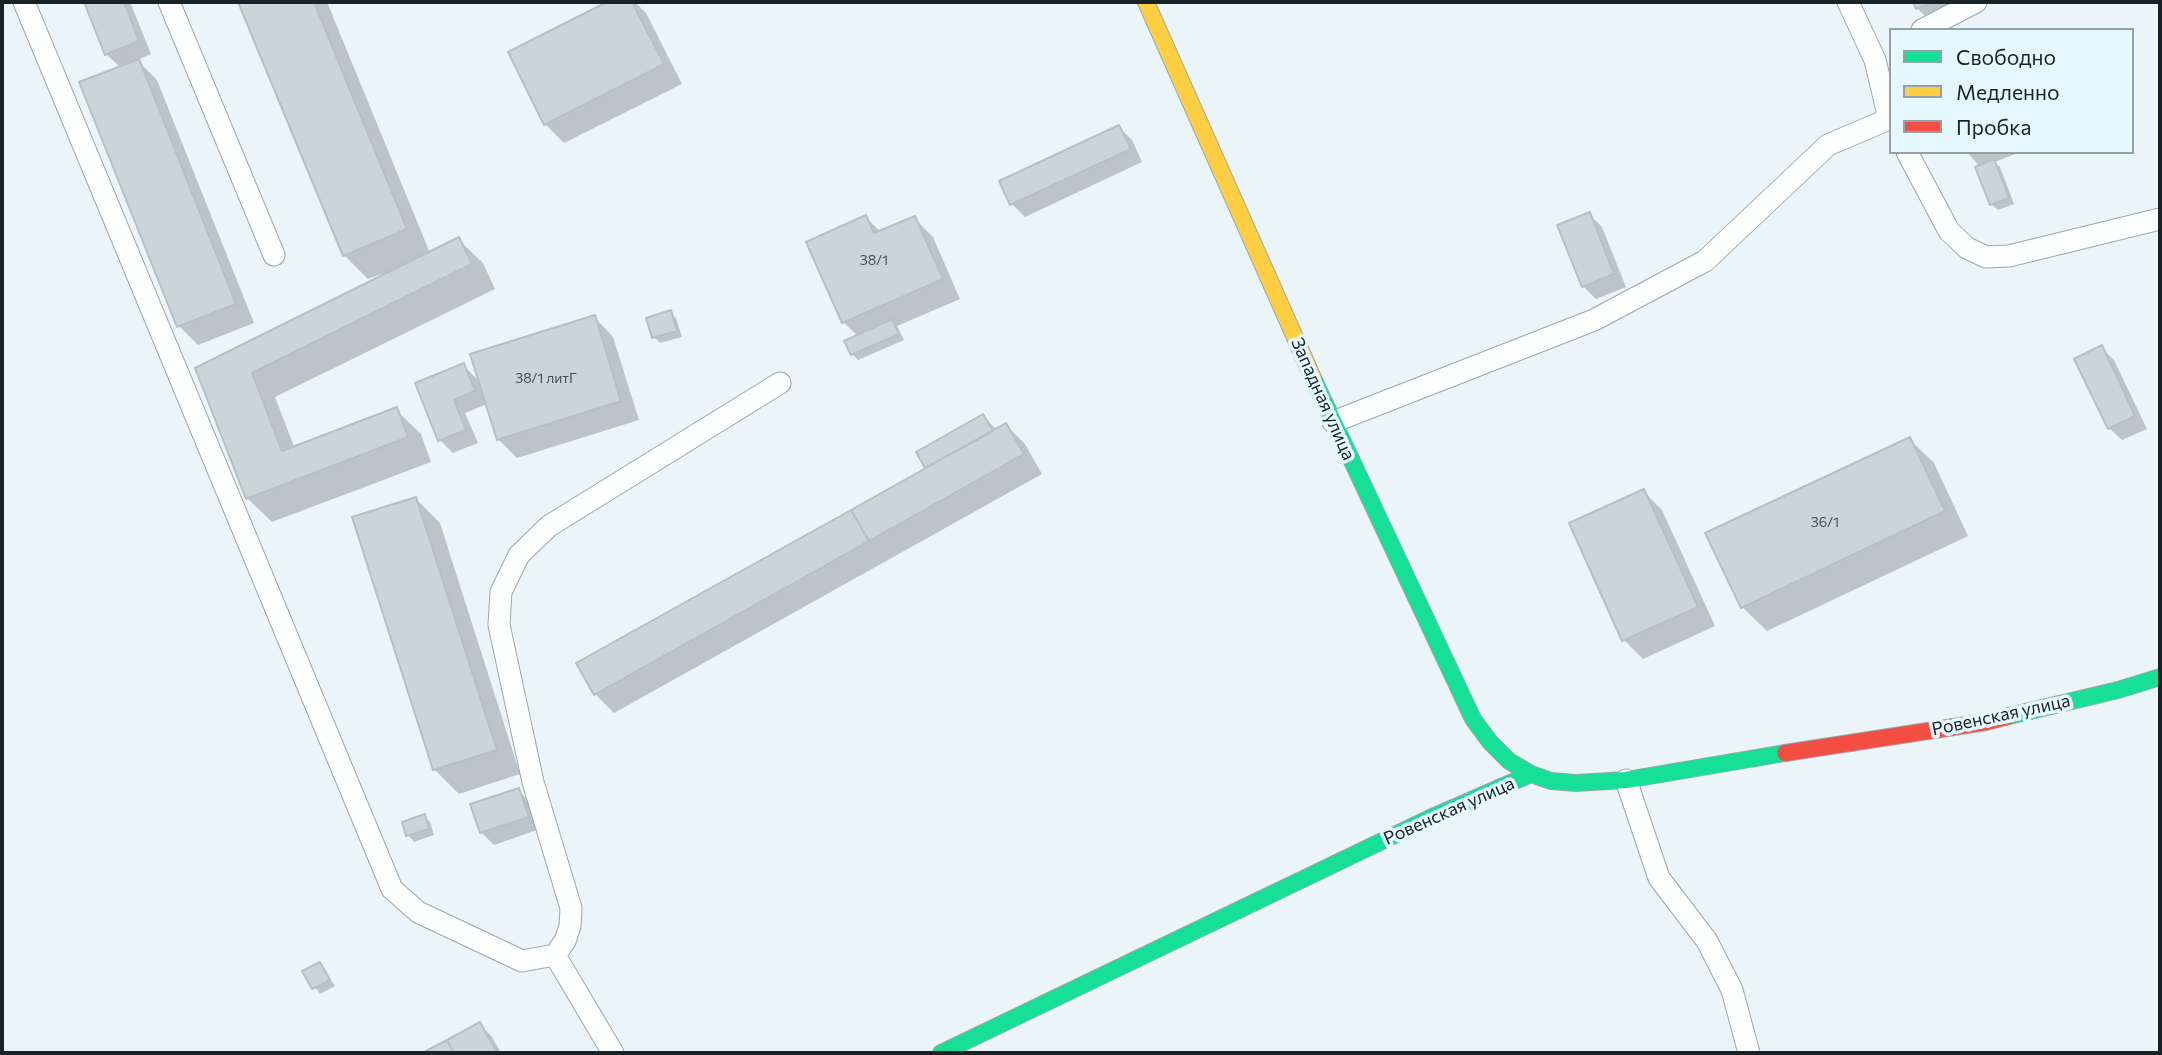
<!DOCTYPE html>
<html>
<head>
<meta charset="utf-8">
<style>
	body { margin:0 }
	#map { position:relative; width:2162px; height:1055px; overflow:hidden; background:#ebf5f9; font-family:Commissioner,sans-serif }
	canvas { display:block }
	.frame { position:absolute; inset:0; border:4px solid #182328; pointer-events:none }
	.legend { position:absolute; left:1889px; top:28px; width:245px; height:126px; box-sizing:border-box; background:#e5f7ff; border:2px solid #93a2a9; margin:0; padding:9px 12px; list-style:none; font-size:21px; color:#182328 }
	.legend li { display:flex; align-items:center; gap:14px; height:35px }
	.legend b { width:35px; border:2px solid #93a2a9 }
</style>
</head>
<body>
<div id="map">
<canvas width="2162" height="1055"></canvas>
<div class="frame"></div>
<ul class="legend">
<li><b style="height:9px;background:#16e098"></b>Свободно</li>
<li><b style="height:9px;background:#ffcf43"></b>Медленно</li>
<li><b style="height:9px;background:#f24e42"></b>Пробка</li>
</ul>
</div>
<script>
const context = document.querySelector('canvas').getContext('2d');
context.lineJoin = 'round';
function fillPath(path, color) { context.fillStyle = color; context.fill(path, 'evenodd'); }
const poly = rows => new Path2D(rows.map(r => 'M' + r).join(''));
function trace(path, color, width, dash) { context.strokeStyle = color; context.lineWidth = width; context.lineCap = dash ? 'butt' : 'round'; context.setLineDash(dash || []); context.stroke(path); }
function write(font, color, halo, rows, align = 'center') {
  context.font = font + ' Commissioner,sans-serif'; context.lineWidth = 7; context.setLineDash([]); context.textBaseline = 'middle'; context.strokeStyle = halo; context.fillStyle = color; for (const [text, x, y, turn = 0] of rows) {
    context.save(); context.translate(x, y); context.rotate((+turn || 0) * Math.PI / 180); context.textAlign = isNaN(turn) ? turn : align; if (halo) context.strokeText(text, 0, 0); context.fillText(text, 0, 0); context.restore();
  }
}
fillPath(poly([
	[85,2,130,2,151,54,137,60,157,80,254,323,198,345,179,326,121,68,106,54],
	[240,2,327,2,430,253,458,239,483,263,495,289,275,397,295,449,396,410,421,434,431,462,272,522,247,498,197,368,382,277,381,274,368,279,344,255],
	[611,2,635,2,646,13,682,84,564,143,545,124,510,53],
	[1915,2,1972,2,1936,27,1917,8],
	[1119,127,1132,140,1142,162,1025,217,1012,204],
	[1967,152,2020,152,1995,162,2000,167,2014,204,1998,210,1991,204,1980,167],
	[1589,214,1602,227,1626,287,1596,299,1583,286],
	[865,217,881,232,914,218,933,237,960,299,897,326,904,340,858,360,852,354,858,336,843,322],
	[670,312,676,318,682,337,660,343,654,337],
	[594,317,613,337,639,420,517,458,498,439,487,404,465,413,478,443,453,453,440,440,417,384,463,365,481,383],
	[2101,348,2114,360,2147,429,2122,440,2109,428],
	[983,416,996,429,1006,425,1025,444,1042,474,614,713,595,694,578,664,928,469,918,452],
	[1909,439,1934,463,1968,536,1767,631,1742,607],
	[1643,491,1662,510,1715,626,1643,659,1624,640],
	[416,499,440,523,520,774,459,794,434,769],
	[518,790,531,803,540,829,494,845,481,832],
	[424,816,430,822,434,835,414,842,408,835,404,823],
	[320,964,335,986,320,994,305,972],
	[480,1024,492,1037,501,1053,426,1053]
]), '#0003');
const building = poly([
	[84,2,124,2,139,41,105,55,84,2],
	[238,2,314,2,407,229,343,256,238,2],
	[607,2,632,2,664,64,544,125,508,52,607,2],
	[1913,2,1934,2,1916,9,1913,2],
	[139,59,236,304,177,327,79,82,139,59],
	[1119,125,1131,149,1010,205,999,181,1119,125],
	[1994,159,2009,198,1990,205,1975,167,1994,159],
	[1590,212,1614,274,1582,287,1557,225,1590,212],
	[866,215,874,233,915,216,943,279,842,323,806,242,866,215],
	[459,237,472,264,252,373,282,451,397,407,408,437,246,499,195,368,459,237],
	[671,310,677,331,652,338,646,318,671,310],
	[595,315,621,401,497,440,470,354,595,315],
	[892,319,899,334,851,355,844,341,892,319],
	[2102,345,2135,416,2108,429,2074,359,2102,345],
	[464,363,475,391,454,400,466,430,438,441,415,383,464,363],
	[983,414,993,431,925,468,916,452,983,414],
	[1006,423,1024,454,869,541,851,510,1006,423],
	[1910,437,1945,511,1741,608,1705,533,1910,437],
	[1644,489,1698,607,1622,641,1569,523,1644,489],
	[416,497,497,750,433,770,352,517,416,497],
	[851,510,869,541,594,695,576,663,851,510],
	[519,788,529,817,480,833,470,804,519,788],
	[425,814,429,829,406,836,402,822,425,814],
	[320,962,330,980,312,989,302,971,320,962],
	[480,1022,497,1053,454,1053,447,1040,480,1022],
	[447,1040,454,1053,422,1053,447,1040]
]);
fillPath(building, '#cbd5d9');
trace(building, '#b6c0c4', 2);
const lane = poly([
	[24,2,392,889,418,912,522,961,555,955,613,1053],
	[169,2,274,255],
	[1922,30,1976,2],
	[1907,152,1949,231,1967,248,1986,257,2009,256,2160,219],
	[1333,422,1594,320,1705,261,1828,145,1889,119,1875,60,1848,2],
	[1626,780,1659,878,1707,941,1732,990,1749,1053],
	[555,955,565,941,570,926,571,908,533,782,499,625,501,592,519,555,549,526,780,383]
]);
const fast = poly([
	[1313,378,1473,719,1490,742,1509,761,1531,774,1551,781,1576,783,1626,780,1785,753],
	[2009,716,2118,690,2160,677],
	[941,1053,1430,818,1531,774]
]);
const slow = poly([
	[1146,2,1313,378]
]);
const jam = poly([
	[1785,753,1986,722,2009,716]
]);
trace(lane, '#9da7ab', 23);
trace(fast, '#9da7ab', 18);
trace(slow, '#9da7ab', 18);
trace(jam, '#9da7ab', 18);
trace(lane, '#fcfefe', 21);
trace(fast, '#16e098', 16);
trace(slow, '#ffcf43', 16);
trace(jam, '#f24e42', 16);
write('14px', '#455054', null, [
	["38/1",874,260],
	["38/1 литГ",546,378],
	["36/1",1825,522]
]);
write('18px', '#182328', '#e5f7ff', [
	["Западная улица",1323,399,66],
	["Ровенская улица",2001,715,-12],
	["Ровенская улица",1449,811,-24]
]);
</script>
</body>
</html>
